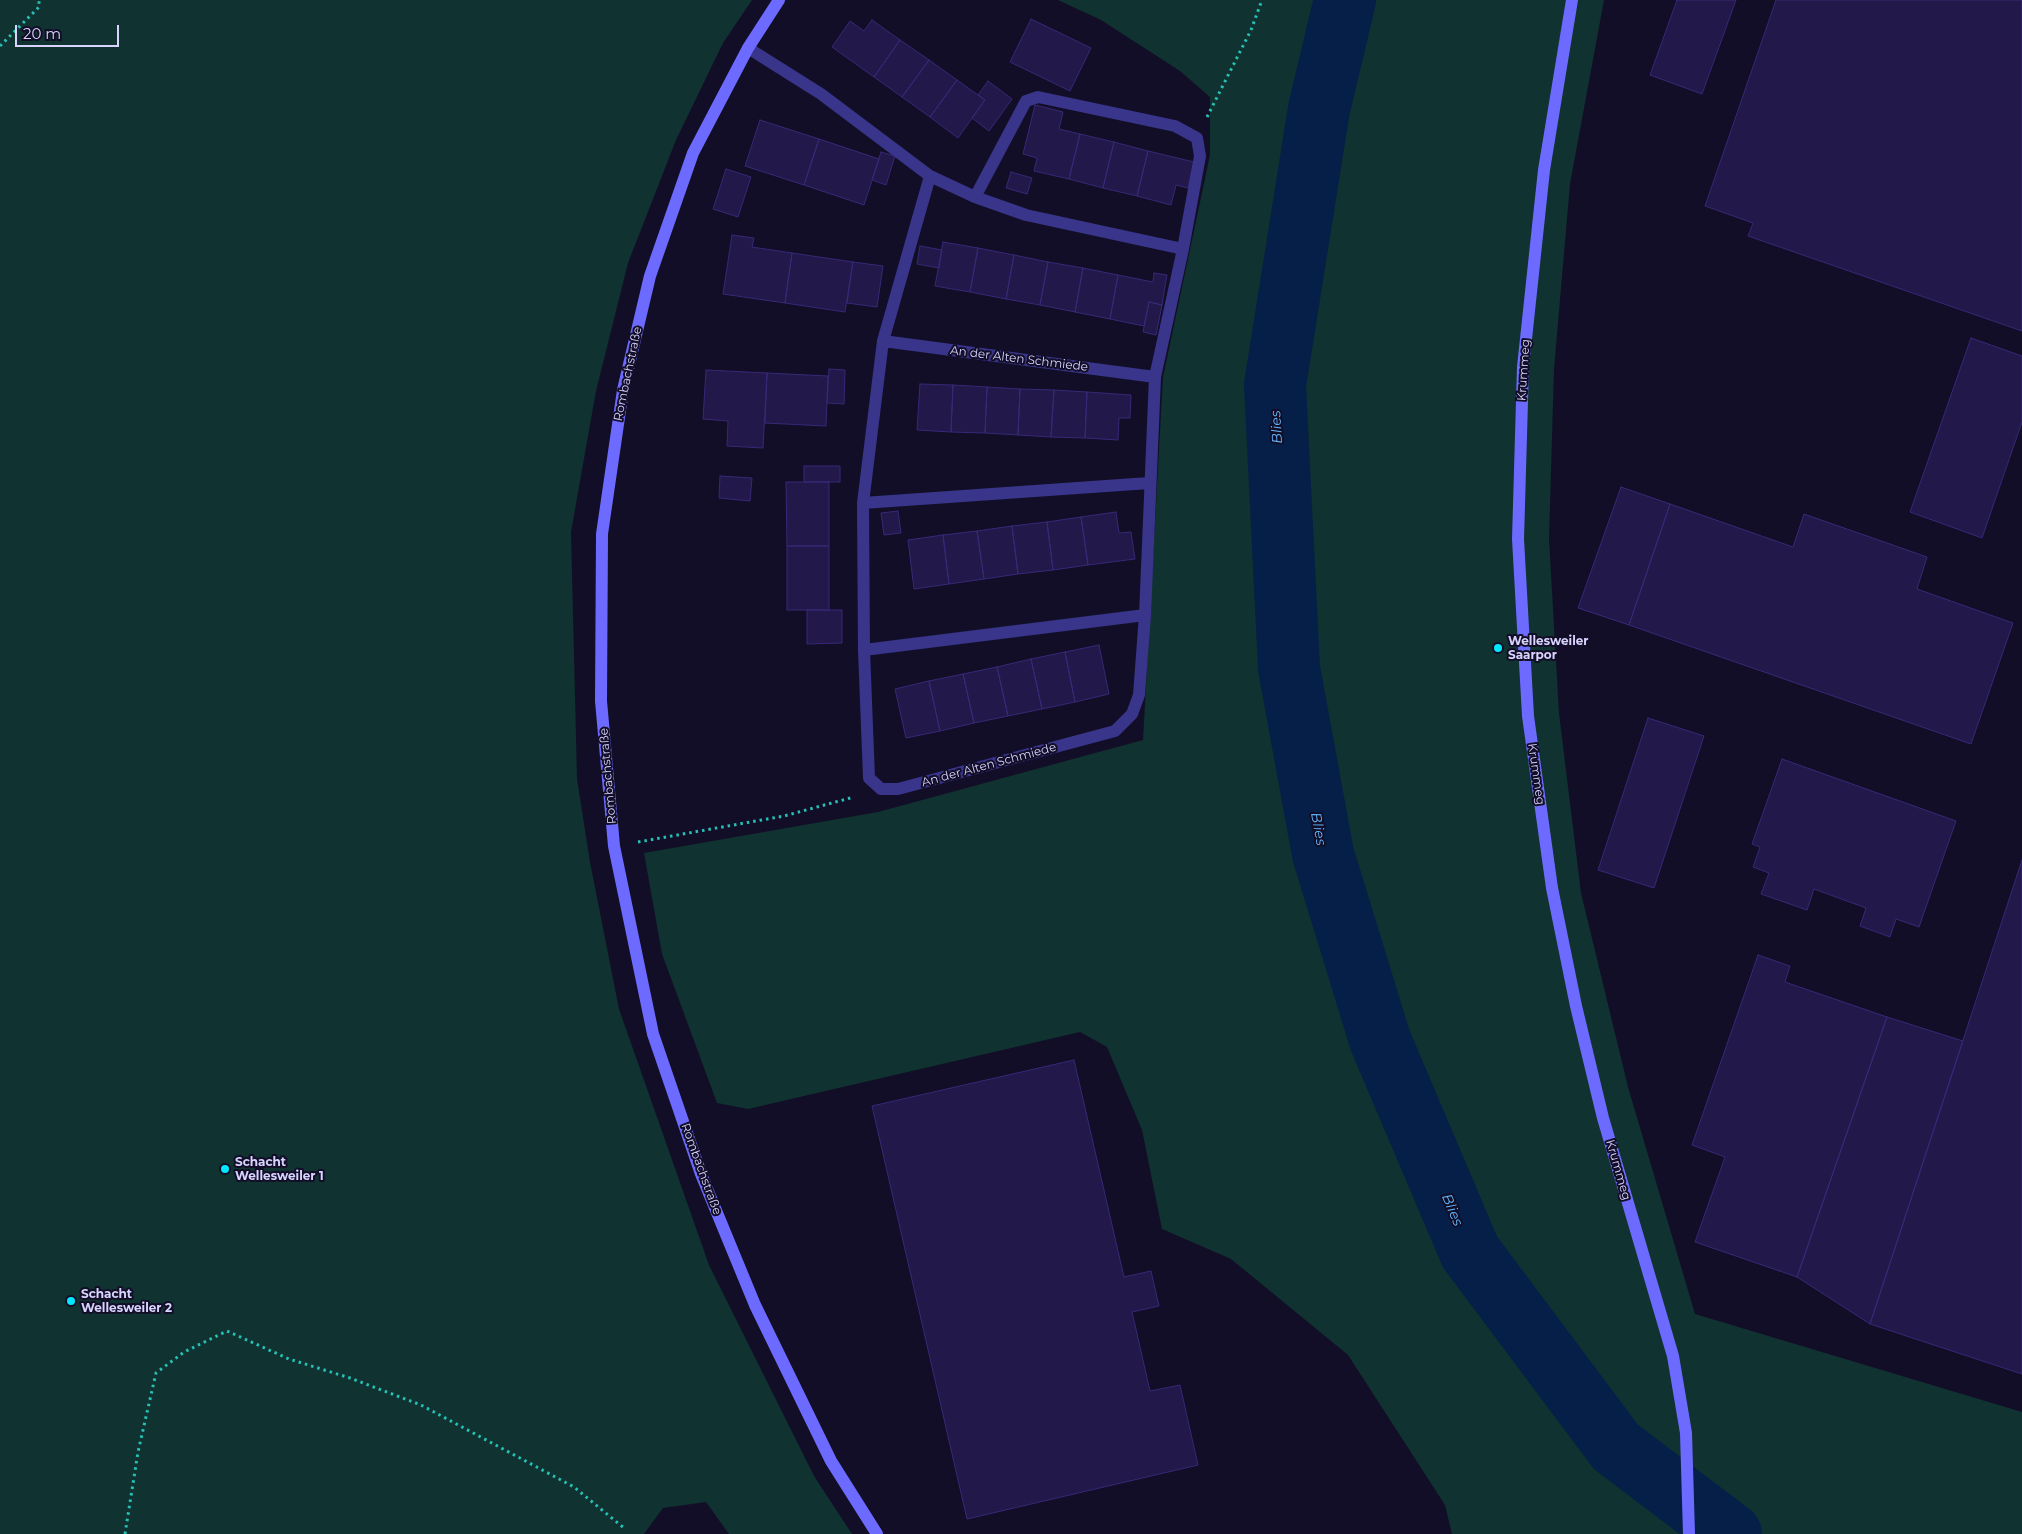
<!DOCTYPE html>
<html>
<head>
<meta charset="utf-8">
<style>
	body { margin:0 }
	#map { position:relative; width:2022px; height:1534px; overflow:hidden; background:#120e27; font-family:Montserrat,sans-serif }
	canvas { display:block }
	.scale { position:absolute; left:15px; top:25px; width:104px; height:22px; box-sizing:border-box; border:2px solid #d8d4ff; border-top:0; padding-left:6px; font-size:15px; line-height:18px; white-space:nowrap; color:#d8d4ff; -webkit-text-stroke:4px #120e27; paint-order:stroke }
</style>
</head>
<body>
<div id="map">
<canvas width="2022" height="1534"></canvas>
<div class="scale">20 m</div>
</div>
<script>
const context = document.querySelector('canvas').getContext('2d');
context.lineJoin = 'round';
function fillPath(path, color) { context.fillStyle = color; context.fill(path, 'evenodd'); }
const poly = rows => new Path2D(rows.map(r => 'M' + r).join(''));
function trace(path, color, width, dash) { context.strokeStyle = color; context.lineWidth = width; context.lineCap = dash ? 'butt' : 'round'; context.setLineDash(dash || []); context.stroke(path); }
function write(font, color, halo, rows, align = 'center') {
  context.font = font + ' Montserrat,sans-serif'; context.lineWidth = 4; context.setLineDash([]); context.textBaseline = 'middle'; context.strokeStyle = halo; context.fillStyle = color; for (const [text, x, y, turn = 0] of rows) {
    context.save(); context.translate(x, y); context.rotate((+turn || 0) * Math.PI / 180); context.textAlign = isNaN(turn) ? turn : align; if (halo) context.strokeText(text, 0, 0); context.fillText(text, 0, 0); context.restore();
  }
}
fillPath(poly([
	[0,0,752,0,723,43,676,140,628,263,596,391,571,532,577,779,590,862,619,1009,709,1265,814,1476,852,1534,729,1534,706,1502,663,1508,644,1534,0,1534],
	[1058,0,1604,0,1570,184,1554,369,1549,539,1559,713,1581,893,1628,1087,1695,1314,2022,1412,2022,1534,1452,1534,1445,1505,1348,1355,1231,1259,1162,1229,1142,1130,1107,1047,1080,1032,748,1109,717,1103,662,954,644,853,878,812,1143,740,1163,377,1210,155,1210,97,1180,71,1101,20]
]), '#103230');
trace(poly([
	[1345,0,1319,109,1275,385,1289,668,1323,854,1380,1040,1470,1252,1616,1447,1731,1534]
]), '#061f48', 62);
const building = poly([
	[1677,0,1736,0,1702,94,1650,75,1677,0],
	[1776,0,2022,0,2022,331,1748,236,1753,223,1705,206,1776,0],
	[1031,19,1091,48,1070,91,1010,62,1031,19],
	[872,20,900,40,874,77,832,47,850,21,864,31,872,20],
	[900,40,929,60,902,97,874,77,900,40],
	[929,60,957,80,930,117,902,97,929,60],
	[957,80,985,100,958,138,930,117,957,80],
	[988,81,1012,99,989,131,972,118,985,100,978,95,988,81],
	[1035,105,1063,112,1059,129,1080,134,1069,179,1034,171,1037,158,1023,154,1035,105],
	[760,120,819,139,804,185,745,166,760,120],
	[1080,134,1114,142,1103,188,1069,179,1080,134],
	[819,139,879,159,864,205,804,185,819,139],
	[1114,142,1148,151,1137,196,1103,188,1114,142],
	[1148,151,1194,162,1188,188,1176,185,1171,205,1137,196,1148,151],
	[881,152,895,156,886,185,872,180,881,152],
	[726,169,751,177,738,217,713,209,726,169],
	[1011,172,1032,178,1027,194,1006,188,1011,172],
	[732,235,754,238,752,247,792,253,785,303,723,294,732,235],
	[943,242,978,248,970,292,935,286,943,242],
	[920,246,942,250,939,268,917,264,920,246],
	[978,248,1014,255,1006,299,970,292,978,248],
	[792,253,853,262,845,312,785,303,792,253],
	[1014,255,1048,262,1040,305,1006,299,1014,255],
	[853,262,883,266,877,307,847,303,853,262],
	[1048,262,1083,268,1075,312,1040,305,1048,262],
	[1083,268,1118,275,1110,319,1075,312,1083,268],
	[1154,273,1167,275,1162,305,1149,302,1144,326,1110,319,1118,275,1153,282,1154,273],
	[1149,302,1162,305,1156,335,1143,332,1149,302],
	[1971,338,2022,356,2022,422,1982,538,1910,512,1971,338],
	[829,369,845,370,844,404,827,403,829,369],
	[706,370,767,373,763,448,727,446,728,421,703,419,706,370],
	[767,373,828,376,826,426,765,423,767,373],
	[920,384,953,385,951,432,917,430,920,384],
	[953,385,987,387,985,433,951,432,953,385],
	[987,387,1020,389,1018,435,985,433,987,387],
	[1020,389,1054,390,1051,437,1018,435,1020,389],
	[1054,390,1087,392,1085,438,1051,437,1054,390],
	[1087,392,1131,395,1130,418,1119,418,1118,440,1085,438,1087,392],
	[804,466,840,466,840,482,804,482,804,466],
	[720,476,752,478,750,501,719,498,720,476],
	[786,482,829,482,829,546,787,546,786,482],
	[1621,487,1670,504,1629,625,1578,608,1621,487],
	[1670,504,1793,547,1804,514,1927,557,1917,589,2013,623,1971,744,1629,625,1670,504],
	[898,511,901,533,884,535,881,513,898,511],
	[1116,512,1119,533,1131,532,1135,559,1088,565,1081,517,1116,512],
	[1081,517,1088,565,1053,570,1047,522,1081,517],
	[1047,522,1053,570,1018,574,1012,526,1047,522],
	[1012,526,1018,574,984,579,977,531,1012,526],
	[977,531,984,579,949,584,943,535,977,531],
	[943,535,949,584,914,589,908,540,943,535],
	[787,546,829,546,829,610,787,610,787,546],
	[807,610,842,610,842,643,807,644,807,610],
	[1099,645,1109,694,1075,702,1065,652,1099,645],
	[1065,652,1075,702,1042,709,1031,659,1065,652],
	[1031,659,1042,709,1008,716,997,667,1031,659],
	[997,667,1008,716,974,723,963,674,997,667],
	[963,674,974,723,940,731,929,681,963,674],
	[929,681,940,731,906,738,895,689,929,681],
	[1648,718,1704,736,1654,888,1598,870,1648,718],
	[1782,759,1956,821,1919,927,1896,919,1890,937,1860,926,1866,908,1814,889,1807,910,1761,894,1769,873,1753,867,1760,847,1752,844,1782,759],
	[2022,860,2022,1374,1870,1324,2022,860],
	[1758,955,1790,966,1785,982,1887,1017,1797,1277,1695,1242,1725,1157,1692,1145,1758,955],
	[1887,1017,1963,1041,1870,1324,1797,1277,1887,1017],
	[1074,1060,1124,1277,1151,1271,1159,1306,1132,1312,1150,1391,1180,1385,1198,1465,967,1519,872,1106,1074,1060]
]);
fillPath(building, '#22184a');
trace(building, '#372977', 1);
trace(poly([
	[0,46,39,7,39,0],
	[1207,117,1251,30,1262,0],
	[638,842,784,816,854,797],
	[125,1534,138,1452,156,1373,184,1352,227,1331,289,1359,350,1378,421,1405,574,1487,624,1528]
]), '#26c1b6', 3, [2.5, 4]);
trace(poly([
	[748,48,821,94,930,176,975,197,1026,215,1183,249],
	[930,176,883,341,863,503,864,650,869,778,881,789,898,789,1115,731,1132,714,1139,695,1145,615,1155,377,1183,249,1200,156,1197,138,1175,126,1038,97,1026,101,975,197],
	[883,341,1155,377],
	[863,503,1149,483],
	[864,650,1145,615]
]), '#38358a', 12);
trace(poly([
	[779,0,748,48,693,153,650,276,623,390,602,534,601,701,614,846,653,1034,701,1174,755,1305,831,1461,877,1534],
	[1572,0,1544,170,1523,367,1518,539,1528,716,1552,888,1576,1006,1603,1118,1673,1356,1686,1433,1689,1534]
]), '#6d6bff', 12);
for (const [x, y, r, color] of [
	[1498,648,5,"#00e8ff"],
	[225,1169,5,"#00e8ff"],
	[71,1301,5,"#00e8ff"]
]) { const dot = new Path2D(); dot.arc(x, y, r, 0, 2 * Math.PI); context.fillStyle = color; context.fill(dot); trace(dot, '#120e27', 2); }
write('12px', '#d8d4ff', '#120e27', [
	["An der Alten Schmiede",1019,359,7],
	["Krummeg",1524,370,-86],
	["Rombachstraße",628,374,-78],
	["An der Alten Schmiede",989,765,-15],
	["Krummeg",1536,774,82],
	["Rombachstraße",608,776,-95],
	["Rombachstraße",701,1169,70],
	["Krummeg",1618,1170,74]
]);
write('bold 12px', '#d8d4ff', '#120e27', [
	["Wellesweiler",1508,641],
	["Saarpor",1508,655],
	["Schacht",235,1162],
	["Wellesweiler 1",235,1176],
	["Schacht",81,1294],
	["Wellesweiler 2",81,1308]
], 'left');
write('italic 14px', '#62b8ff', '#120e27', [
	["Blies",1277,427,-93],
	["Blies",1318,829,80],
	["Blies",1452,1210,67]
]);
</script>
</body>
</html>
